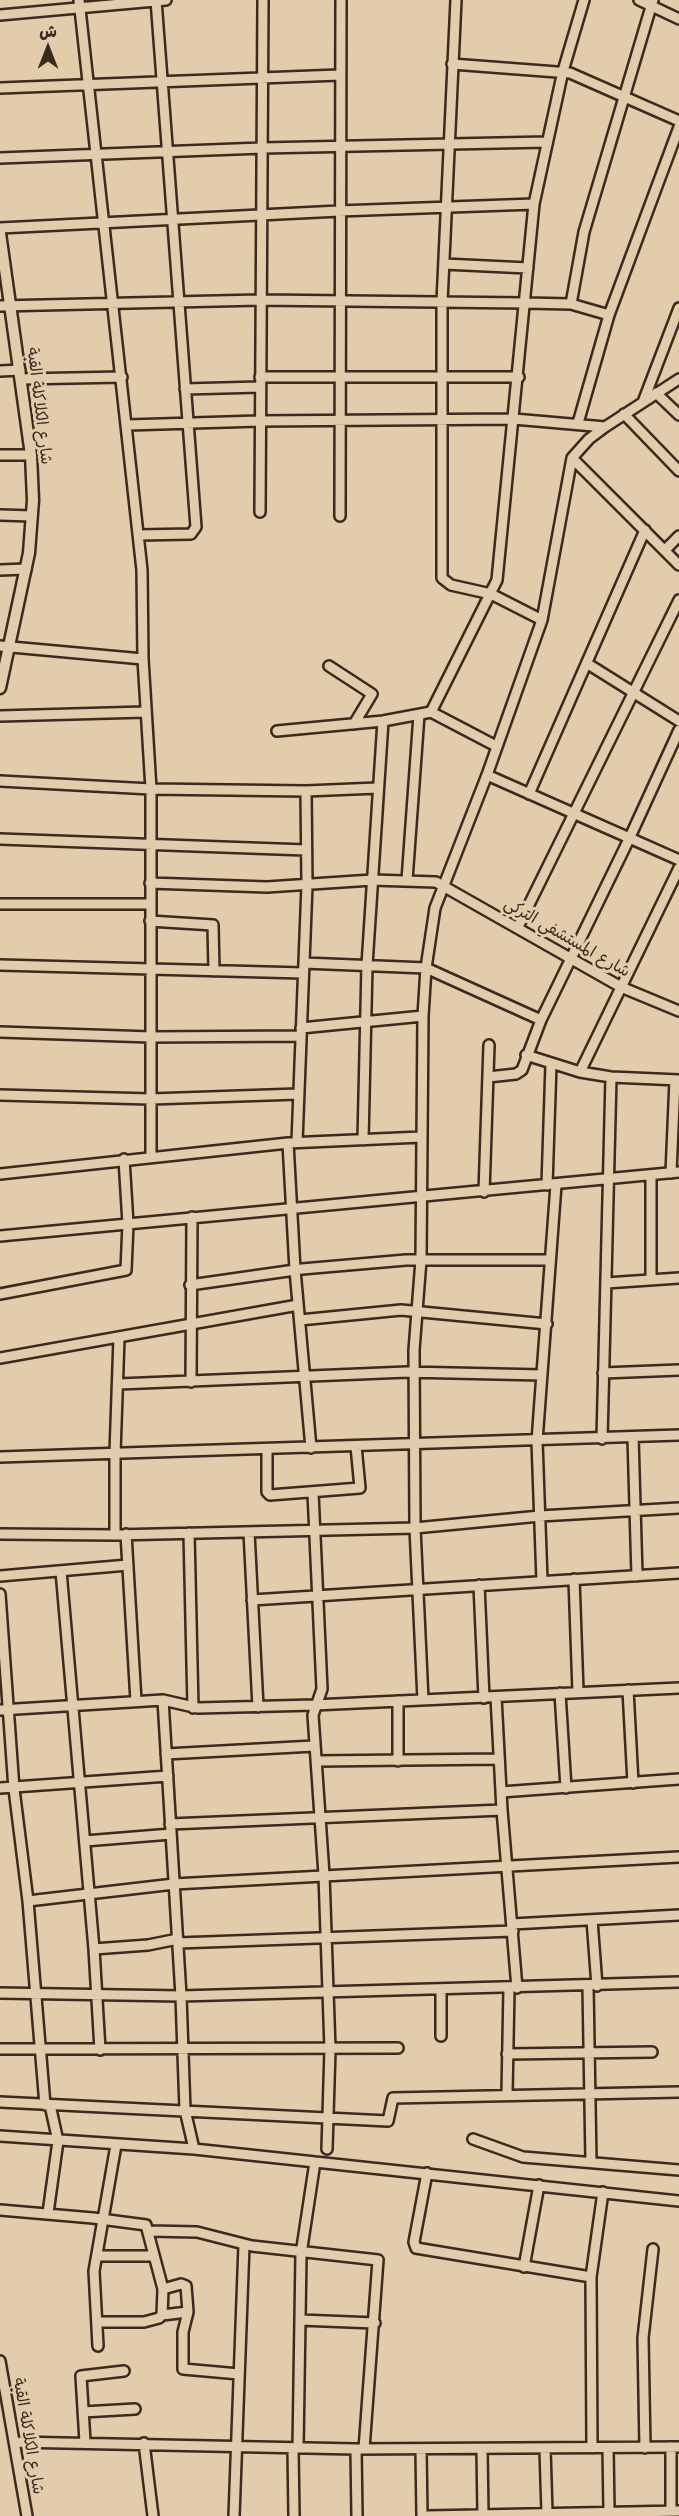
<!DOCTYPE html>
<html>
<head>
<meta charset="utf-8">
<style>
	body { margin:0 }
	#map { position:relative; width:679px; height:2516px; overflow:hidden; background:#e2ccab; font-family:"Playpen Sans","Playpen Sans Arabic",sans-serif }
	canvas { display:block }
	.north { position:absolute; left:18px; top:18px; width:60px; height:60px; -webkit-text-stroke:4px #e2ccab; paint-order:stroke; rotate:0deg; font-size:16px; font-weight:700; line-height:24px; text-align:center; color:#3b2a1e }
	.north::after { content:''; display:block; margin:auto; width:21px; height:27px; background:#3b2a1e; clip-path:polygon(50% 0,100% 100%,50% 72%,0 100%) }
</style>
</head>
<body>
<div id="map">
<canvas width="679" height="2516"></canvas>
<div class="north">ش</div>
</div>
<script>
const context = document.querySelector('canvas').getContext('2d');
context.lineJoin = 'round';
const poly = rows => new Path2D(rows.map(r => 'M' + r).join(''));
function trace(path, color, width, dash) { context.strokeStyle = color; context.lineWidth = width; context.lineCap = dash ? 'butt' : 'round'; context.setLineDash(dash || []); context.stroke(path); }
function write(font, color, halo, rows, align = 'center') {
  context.font = font + ' "Playpen Sans","Playpen Sans Arabic",sans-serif'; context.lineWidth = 6; context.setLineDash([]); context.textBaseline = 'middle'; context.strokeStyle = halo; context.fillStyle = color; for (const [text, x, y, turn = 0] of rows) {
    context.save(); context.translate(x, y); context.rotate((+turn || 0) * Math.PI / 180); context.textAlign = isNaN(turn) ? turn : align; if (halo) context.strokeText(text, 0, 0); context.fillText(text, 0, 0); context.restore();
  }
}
const minor = poly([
	[79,0,142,570,143,659,151,789,151,1156],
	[456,0,442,302,442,578,451,585,491,594,542,620],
	[639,0,679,19],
	[0,15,166,0],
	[452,64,570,73,679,121],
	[0,88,339,75],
	[0,158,262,148,546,142],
	[0,228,339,211,534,204],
	[444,264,528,268],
	[571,304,584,232,653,0],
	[0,306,260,300,525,303,571,304,609,315],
	[0,371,20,370],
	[260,377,519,377],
	[22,379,122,377],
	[185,389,260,387],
	[656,393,679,415],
	[643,402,679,308],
	[624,414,679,471],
	[578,423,609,315,679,127],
	[128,425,259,421,514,419,605,427],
	[0,455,31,455],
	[572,458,679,565],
	[260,512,263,0],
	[0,515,32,516],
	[340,516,341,0],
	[139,535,191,534,196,527,156,0],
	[665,550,679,536],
	[0,570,26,569],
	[0,646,143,659],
	[588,664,679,721],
	[329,666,372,694,354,724],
	[431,712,497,580,534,204,563,71,584,0],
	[0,716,145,712],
	[277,731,383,721,431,712,496,746],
	[487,775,679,860],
	[0,781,151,789,306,791,377,788],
	[529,794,645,530],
	[0,839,306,850],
	[407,880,419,715],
	[150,883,267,887,372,880,436,882,621,987,679,1011],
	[0,904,150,904],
	[150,921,213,925,214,971],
	[518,927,679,600],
	[304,963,426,968,541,1020],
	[0,965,303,973],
	[301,1028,423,1016],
	[0,1032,151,1037,301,1036],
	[526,1055,580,1072,611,1077,679,1080],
	[580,1072,679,868],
	[488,1077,516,1074,522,1070,541,1020,630,837,679,730],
	[0,1095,151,1099,298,1094],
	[363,1140,367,965,383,721],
	[297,1142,307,885,306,791],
	[288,1143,295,1270,311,1448],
	[671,1173,675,1080],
	[0,1174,288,1143,421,1137],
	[547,1185,551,1064],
	[484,1192,489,1045],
	[0,1236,679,1172],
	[651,1280,651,1175],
	[606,1283,679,1278],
	[190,1285,302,1269,406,1260,550,1260],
	[0,1294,126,1270,128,1224,124,1159],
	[300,1320,401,1310,547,1324],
	[0,1358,298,1305],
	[603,1373,679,1370],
	[191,1382,192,1217],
	[119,1384,407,1372,542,1375],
	[633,1437,637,1576],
	[602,1439,611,1077],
	[267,1449,267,1492,270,1495,360,1488,356,1446],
	[0,1457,679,1435],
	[313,1493,322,1689,313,1715,324,1875,330,2049,327,2149],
	[249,1532,258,1707],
	[189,1533,193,1708],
	[0,1534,115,1535,415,1528,540,1516,679,1508],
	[126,1534,136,1701],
	[115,1535,115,1453,119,1338],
	[61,1571,94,1949,100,2050],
	[0,1576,128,1565],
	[574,1579,578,1692],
	[542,1581,537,1441,556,1185],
	[479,1585,484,1698],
	[0,1594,14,1789,28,1901,45,2105],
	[252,1600,679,1573],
	[628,1690,633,1783],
	[560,1693,566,1788],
	[496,1697,502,1810,517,1988],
	[163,1700,181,1996,185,2110,194,2149],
	[423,1700,415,1528,414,1350,421,1260,423,1016,426,968,435,908,487,775,542,620,572,458,589,439,605,427,679,379],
	[0,1710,163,1700,198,1708,314,1705,679,1688],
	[166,1754,314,1746],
	[317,1761,499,1759],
	[398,1761,398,1701],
	[0,1788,168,1776],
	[501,1792,679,1779],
	[170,1824,502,1810],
	[85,1841,171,1834],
	[28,1901,174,1884,679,1857],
	[592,1920,597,1986],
	[512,1924,679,1915],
	[178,1943,513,1931],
	[94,1949,148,1945,178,1939],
	[588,1986,591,2162],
	[0,1993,181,1996,679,1982],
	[441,2036,441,1990],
	[0,2049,398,2048],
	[507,2054,652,2052],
	[507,2094,509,1988],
	[0,2102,388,2121,393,2098,679,2092],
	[0,2136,194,2149,679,2201],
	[473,2139,523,2157,679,2170],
	[427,2173,414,2242,416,2248,591,2277],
	[0,2210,93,2218,146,2225,163,2289,162,2315],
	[48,2213,58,2141,50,2105],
	[150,2231,197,2232,252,2246,378,2260,364,2449],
	[97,2256,154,2256],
	[524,2267,539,2185],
	[163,2289,181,2284,186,2286,188,2312,183,2332,183,2369,239,2374],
	[300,2320,375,2323],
	[97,2322,144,2322,159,2318,162,2315,188,2312],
	[98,2346,94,2271,116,2145],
	[0,2361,27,2516],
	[83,2412,135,2409],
	[15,2442,356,2449,679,2447],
	[85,2442,81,2376,124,2371],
	[144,2443,153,2516],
	[671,2447,671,2511],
	[293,2448,294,2516],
	[298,2448,301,2254,315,2162],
	[592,2448,591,2277,603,2192],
	[608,2448,609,2512],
	[645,2448,643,2338,653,2249],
	[356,2449,357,2516],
	[421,2449,422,2516],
	[545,2449,547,2513],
	[482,2450,483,2515],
	[234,2516,244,2245],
	[428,2516,679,2511]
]);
const tertiary = poly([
	[0,233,31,455,33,500,29,553,0,688]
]);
trace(minor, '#3b2a1e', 14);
trace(tertiary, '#3b2a1e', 15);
trace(minor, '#e2ccab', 9);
trace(tertiary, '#e2ccab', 10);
write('16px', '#3b2a1e', '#e2ccab', [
	["شارع الكلاكلة القبة",39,406,83],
	["شارع المستشفي التركي",567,938,30],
	["شارع الكلاكلة القبة",28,2436,80]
]);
</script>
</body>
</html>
